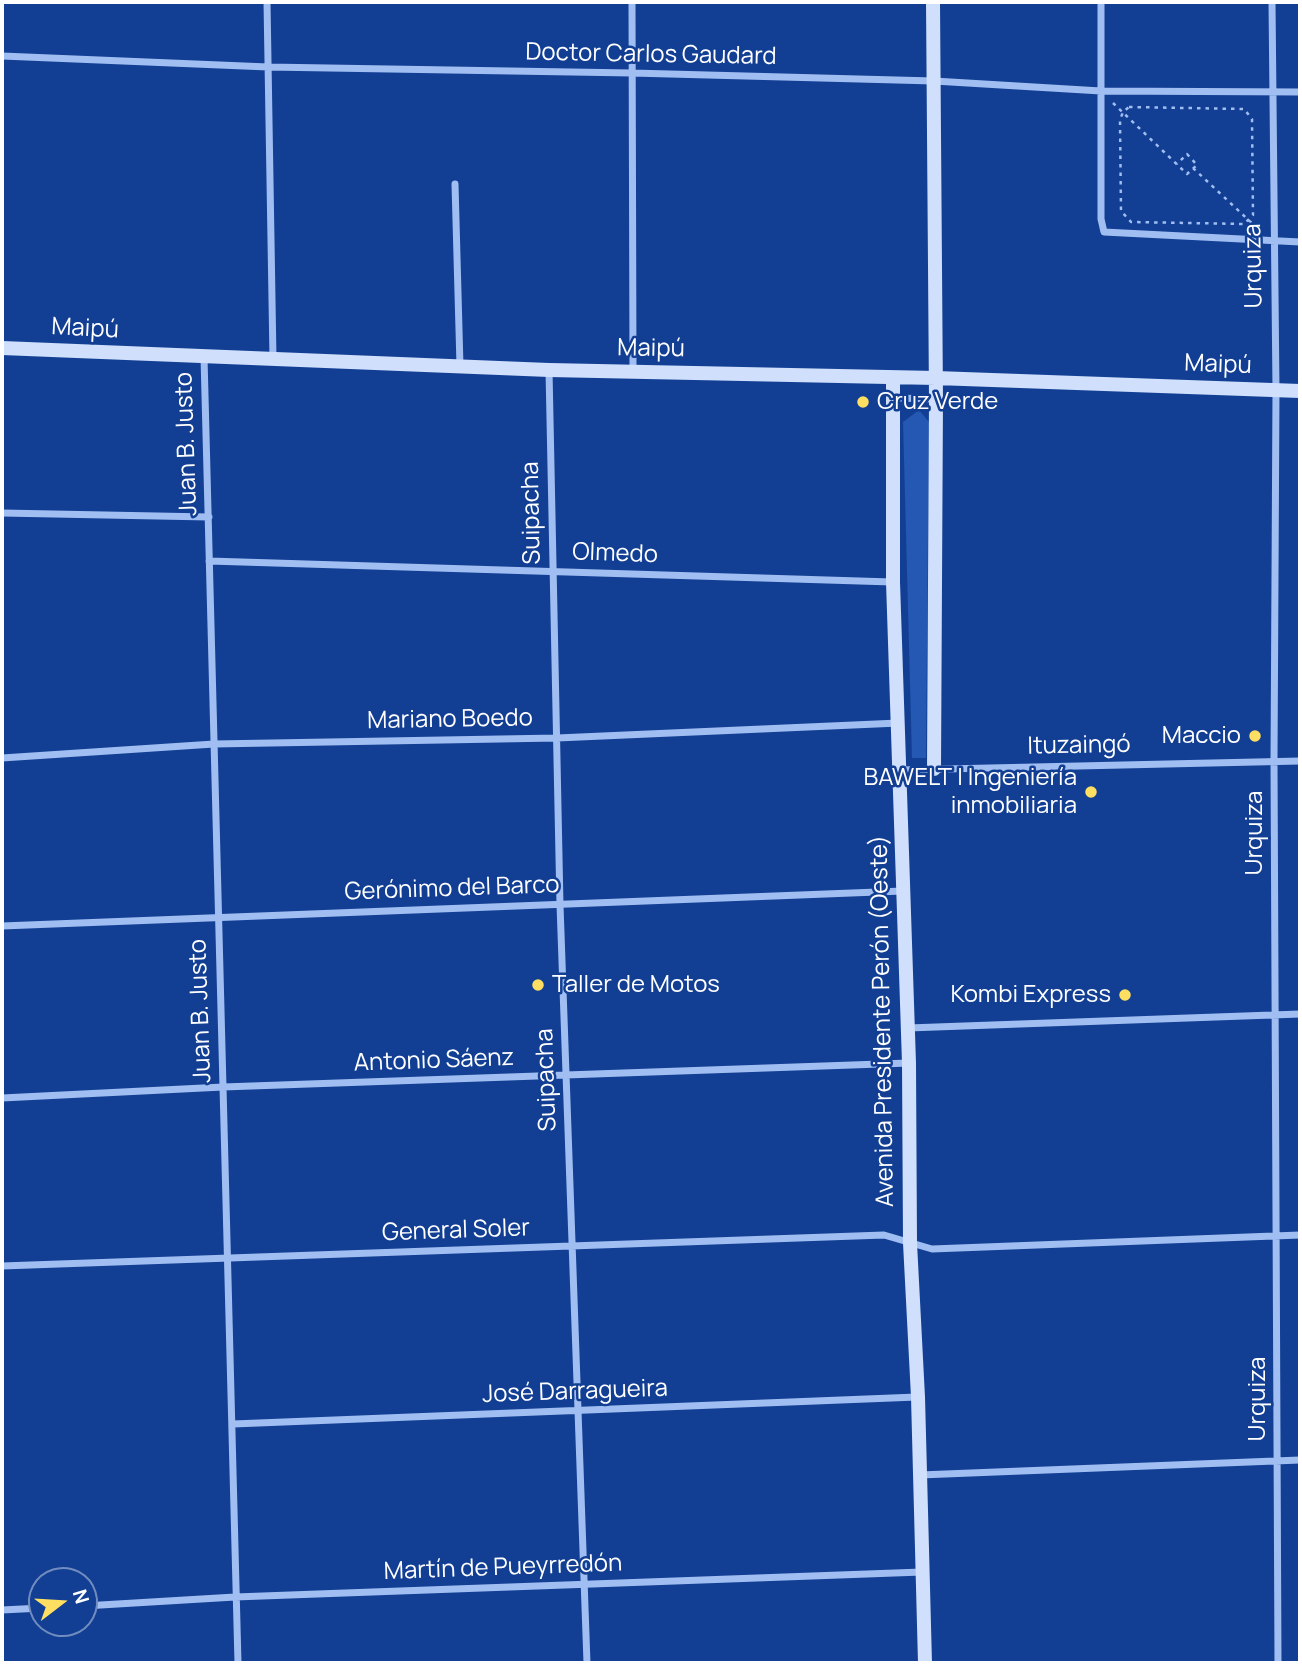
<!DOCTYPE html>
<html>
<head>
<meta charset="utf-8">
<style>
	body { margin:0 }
	#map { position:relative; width:1302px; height:1665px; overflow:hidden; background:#123f93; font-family:Manrope,sans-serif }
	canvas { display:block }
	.frame { position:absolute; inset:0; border:4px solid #fff; pointer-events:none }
	.north { position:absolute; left:28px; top:1567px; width:70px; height:70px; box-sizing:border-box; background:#123f93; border:2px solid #718cbe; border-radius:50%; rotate:73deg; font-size:19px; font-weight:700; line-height:28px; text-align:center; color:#fff }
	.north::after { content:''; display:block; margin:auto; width:24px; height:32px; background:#ffdf61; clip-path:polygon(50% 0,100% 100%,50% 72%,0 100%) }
</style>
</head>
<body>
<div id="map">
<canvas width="1302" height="1665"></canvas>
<div class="frame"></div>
<div class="north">N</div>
</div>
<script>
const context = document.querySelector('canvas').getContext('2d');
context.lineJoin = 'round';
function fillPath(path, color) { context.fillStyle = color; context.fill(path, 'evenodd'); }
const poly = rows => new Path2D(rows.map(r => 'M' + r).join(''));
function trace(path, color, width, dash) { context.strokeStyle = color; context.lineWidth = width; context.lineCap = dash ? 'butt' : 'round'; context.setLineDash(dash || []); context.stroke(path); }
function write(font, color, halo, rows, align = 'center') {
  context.font = font + ' Manrope,sans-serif'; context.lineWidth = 5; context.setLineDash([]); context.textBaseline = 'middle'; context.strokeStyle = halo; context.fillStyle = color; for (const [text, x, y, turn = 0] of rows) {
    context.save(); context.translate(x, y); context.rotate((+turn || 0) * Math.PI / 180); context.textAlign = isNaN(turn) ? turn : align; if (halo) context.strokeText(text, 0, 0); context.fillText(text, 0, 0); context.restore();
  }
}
fillPath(poly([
	[919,410,929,422,926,758,912,758,903,422]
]), '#2458b2');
trace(poly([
	[1113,103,1187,174,1197,165,1187,154,1177,164],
	[1129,107,1244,109,1252,119,1253,215,1244,224,1131,222,1121,211,1120,120,1123,112,1129,107],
	[1193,168,1257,228]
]), '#a0bef2', 2.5, [3.5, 5]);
trace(poly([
	[267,2,273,359],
	[632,2,633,371],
	[1101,2,1101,219,1104,232,1300,242],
	[1272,2,1276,390,1274,761,1278,1663],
	[2,56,268,67,632,73,934,81,1101,91,1300,92],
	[455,184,460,366],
	[204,357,238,1663],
	[549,370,560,905,587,1663],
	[894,398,936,399],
	[2,513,209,517],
	[209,561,892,582],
	[2,758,214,744,557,738,899,723],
	[901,770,1300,761],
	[2,926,903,891],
	[908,1028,1300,1014],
	[2,1098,223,1087,909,1063],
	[2,1266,884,1235,932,1249,1300,1235],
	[233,1424,917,1397],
	[920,1475,1300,1460],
	[84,1606,235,1597,922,1572],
	[2,1610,42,1608]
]), '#a0bef2', 7);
trace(poly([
	[933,2,936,399,934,769],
	[2,348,549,370,936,378,1300,391],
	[893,378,893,582,909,1063,910,1243,918,1397,925,1663]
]), '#cfdffc', 14);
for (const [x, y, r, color] of [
	[863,402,7,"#ffdf61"],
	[1255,736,7,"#ffdf61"],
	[1091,792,7,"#ffdf61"],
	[538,985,7,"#ffdf61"],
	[1125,995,7,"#ffdf61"]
]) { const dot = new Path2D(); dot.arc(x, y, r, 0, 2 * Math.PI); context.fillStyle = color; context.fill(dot); trace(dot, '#123f93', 2.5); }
write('24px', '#fff', '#123f93', [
	["Doctor Carlos Gaudard",651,55,1],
	["Urquiza",1254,266,-91],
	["Maipú",85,329,3],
	["Maipú",651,349,1],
	["Maipú",1218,365,2],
	["Juan B. Justo",187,444,-92],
	["Suipacha",532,513,-91],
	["Olmedo",615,554,2],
	["Mariano Boedo",450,720,-1],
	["Ituzaingó",1079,746,-1],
	["Urquiza",1255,833,-90],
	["Gerónimo del Barco",452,889,-2],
	["Juan B. Justo",201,1011,-92],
	["Avenida Presidente Perón (Oeste)",883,1021,-91],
	["Antonio Sáenz",434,1061,-2],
	["Suipacha",547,1080,-92],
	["General Soler",456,1231,-2],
	["José Darragueira",575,1392,-2],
	["Urquiza",1258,1399,-90],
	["Martín de Pueyrredón",503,1568,-2]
]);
write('24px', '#fff', '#123f93', [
	["Cruz Verde",877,402,"left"],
	["Maccio",1241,736],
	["BAWELT | Ingeniería",1077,778],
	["inmobiliaria",1077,806],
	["Taller de Motos",552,985,"left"],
	["Kombi Express",1111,995]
], 'right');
</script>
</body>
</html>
